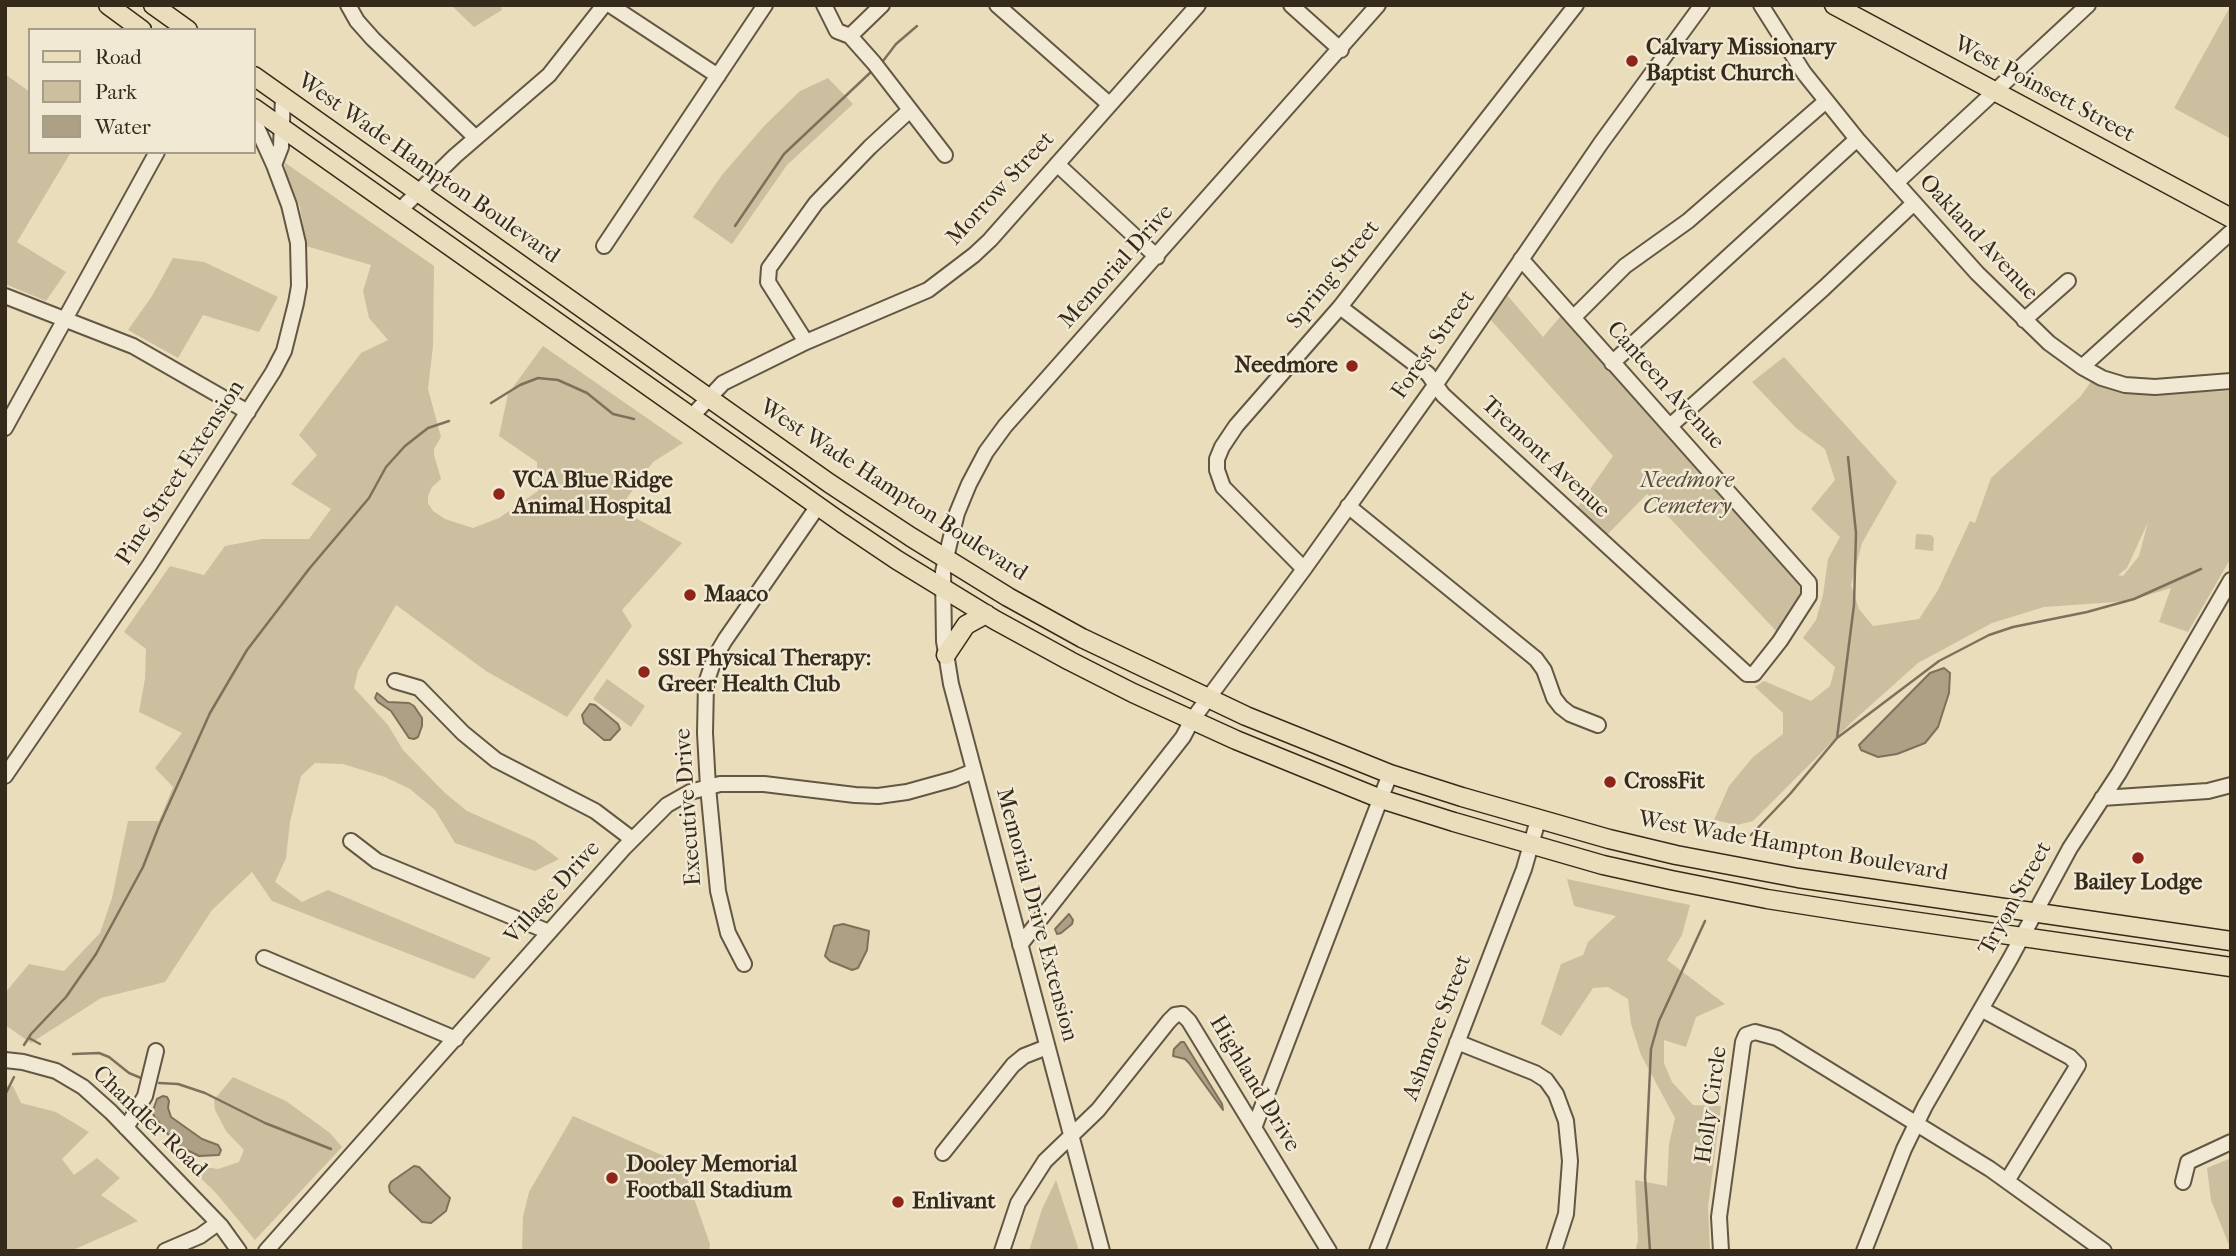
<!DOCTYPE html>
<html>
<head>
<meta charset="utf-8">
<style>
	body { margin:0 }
	#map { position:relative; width:2236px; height:1256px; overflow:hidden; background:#eaddbb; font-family:"IM FELL French Canon",serif }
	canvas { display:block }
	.frame { position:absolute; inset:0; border:7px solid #362a1b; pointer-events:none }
	.legend { position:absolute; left:28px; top:28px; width:228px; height:126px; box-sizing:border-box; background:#f1e9d3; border:2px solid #a69d89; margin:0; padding:9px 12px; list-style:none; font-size:21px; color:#362a1b }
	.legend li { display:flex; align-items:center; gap:14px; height:35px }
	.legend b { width:35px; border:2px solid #a69d89 }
</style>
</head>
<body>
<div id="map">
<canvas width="2236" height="1256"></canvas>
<div class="frame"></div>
<ul class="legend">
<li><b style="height:9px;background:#eaddbb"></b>Road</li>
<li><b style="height:19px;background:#cbbfa0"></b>Park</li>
<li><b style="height:19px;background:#ada085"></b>Water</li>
</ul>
</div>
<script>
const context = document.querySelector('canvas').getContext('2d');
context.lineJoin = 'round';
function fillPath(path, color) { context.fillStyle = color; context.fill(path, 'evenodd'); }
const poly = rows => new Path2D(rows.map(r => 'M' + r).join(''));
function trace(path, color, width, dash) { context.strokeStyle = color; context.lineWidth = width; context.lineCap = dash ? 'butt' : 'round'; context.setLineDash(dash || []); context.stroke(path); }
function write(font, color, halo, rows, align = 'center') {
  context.font = font + ' "IM FELL French Canon",serif'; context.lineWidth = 5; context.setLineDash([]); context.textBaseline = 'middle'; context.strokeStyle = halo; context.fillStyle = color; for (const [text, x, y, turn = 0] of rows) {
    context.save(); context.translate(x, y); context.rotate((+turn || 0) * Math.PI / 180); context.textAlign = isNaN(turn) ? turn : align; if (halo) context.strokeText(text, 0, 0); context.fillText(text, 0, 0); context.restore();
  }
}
fillPath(poly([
	[451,5,500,5,502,10,474,27],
	[2231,5,2231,139,2174,108],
	[5,74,30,92,30,152,71,152,17,242,66,272,46,301,5,284],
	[828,78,853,104,787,165,732,244,693,217,722,175,765,125,800,91],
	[284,162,434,266,433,346,428,389,441,437,434,449,434,455,441,479,432,487,428,496,428,503,433,511,445,519,473,528,499,518,538,491,537,462,499,436,508,394,543,346,683,443,653,462,619,509,682,543,622,610,632,626,567,717,486,671,396,605,358,671,354,688,388,725,403,750,445,793,467,811,535,841,559,859,535,871,455,843,435,810,410,789,385,777,343,764,315,763,301,776,290,822,286,858,275,882,302,902,328,890,491,958,474,979,272,901,252,872,212,910,165,982,101,998,31,1043,5,1025,5,993,29,964,64,971,100,933,112,898,128,821,159,821,173,787,155,768,182,733,139,712,145,679,146,649,124,632,170,566,204,575,225,546,262,539,309,539,331,509,291,484,317,455,299,435,361,353,388,340,369,318,363,291,371,265,306,246,300,207,288,180],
	[173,258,204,262,278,297,259,332,203,315,178,358,128,330,152,296],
	[1507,295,1543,337,1565,311,1806,585,1806,591,1779,634,1647,494,1607,535,1577,508,1613,456,1489,318],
	[1784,357,1897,482,1862,543,1851,585,1859,609,1873,626,1919,619,1938,590,1970,521,1975,523,1991,478,2081,396,2092,380,2105,387,2122,392,2142,394,2231,391,2231,558,2188,632,2159,622,2171,588,2129,601,2044,607,1992,623,1918,663,1852,722,1753,821,1737,825,1714,820,1729,786,1753,757,1783,734,1783,713,1755,687,1764,681,1811,701,1830,686,1835,667,1803,638,1816,620,1823,595,1828,559,1840,537,1811,509,1835,480,1825,449,1796,428,1752,382],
	[2148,522,2139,556,2123,576,2118,575,2127,568],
	[1916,534,1931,535,1934,538,1933,551,1915,549],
	[607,679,645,706,631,727,593,699],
	[1567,879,1690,905,1682,935,1667,960,1725,1004,1696,1017,1686,1047,1664,1040,1664,1063,1672,1082,1693,1105,1721,1106,1708,1207,1710,1251,1635,1251,1638,1241,1635,1180,1667,1186,1669,1144,1675,1118,1641,1055,1631,1024,1628,999,1608,987,1593,988,1561,1036,1541,1024,1561,964,1583,955,1588,942,1616,916,1574,906],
	[233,1077,286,1101,330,1133,342,1147,255,1240,215,1192,186,1164,218,1169,239,1162,244,1150,226,1131,215,1110,214,1100],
	[5,1086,13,1086,21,1103,56,1112,89,1132,62,1159,74,1175,97,1158,120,1178,101,1195,138,1221,71,1251,5,1251],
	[573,1116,682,1164,710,1244,709,1251,522,1251,523,1217,529,1192],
	[2231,1158,2231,1250,2211,1200,2207,1168],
	[1056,1180,1079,1251,1029,1251,1042,1209]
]), '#cbbfa0');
const water = poly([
	[1944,668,1950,673,1949,693,1938,727,1925,743,1897,754,1878,757,1861,750,1859,745,1930,673,1944,668],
	[377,693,388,702,409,703,414,706,422,718,422,726,418,737,414,739,409,738,391,711,378,702,375,698,377,693],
	[590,704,595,705,618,724,620,729,610,740,604,740,584,723,582,715,590,704],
	[1069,914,1073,920,1072,924,1061,933,1057,934,1055,929,1069,914],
	[843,924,869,931,867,950,858,968,852,970,830,961,825,956,834,926,843,924],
	[1181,1042,1184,1042,1222,1104,1223,1110,1189,1063,1185,1059,1173,1056,1174,1049,1181,1042],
	[163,1096,167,1097,169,1101,168,1108,171,1117,202,1139,218,1145,221,1150,219,1155,199,1156,181,1147,170,1137,152,1113,157,1099,163,1096],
	[414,1166,419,1167,450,1198,446,1211,431,1223,422,1222,390,1192,389,1186,391,1182,414,1166]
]);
fillPath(water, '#ada085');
trace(water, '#7d715b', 2);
trace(poly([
	[2230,40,2231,38],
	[883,61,896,44,917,26],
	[735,226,784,154,872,71],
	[491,403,520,385,538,378,558,380,587,393,613,414,634,419],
	[1837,738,1854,605,1856,533,1848,457],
	[1751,835,1790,794,1837,738,1939,661,1989,635,2013,627,2087,612,2134,599,2201,569],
	[29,1038,40,1044],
	[24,1045,31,1034,66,997,96,954,143,867,159,826,210,713,247,650,309,569,369,498,386,467,405,446,428,428,449,421],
	[73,1054,99,1053,109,1057,129,1073,141,1078],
	[159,1083,178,1084,205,1093,265,1123,331,1149],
	[5,1095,14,1077],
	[1650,1251,1645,1177,1651,1049,1659,1021,1705,921]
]), '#7d715b', 2.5);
const minor = poly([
	[348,5,357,21,373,39,476,138],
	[610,5,718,76],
	[824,5,837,31,850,36,874,63,945,155],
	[997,5,1109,104],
	[1291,5,1341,50],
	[1761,5,1804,73,1857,139,1977,273,2049,343,2082,367,2102,378,2125,385,2155,387,2231,381],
	[850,36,882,5],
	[1057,164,1157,257],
	[274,165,281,147,283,97],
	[1896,183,2088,5],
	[399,211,455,156,549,75,604,5],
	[604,246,765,5],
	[5,296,133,346,248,412],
	[1340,307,1428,374,1443,395,1747,674,1754,674,1780,641,1809,596,1809,583,1521,259],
	[1574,317,1625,266,1688,221,1826,101],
	[2024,320,2068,281],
	[806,342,768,282,769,268,816,203,870,147,910,110],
	[1612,363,1857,139],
	[2082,367,2231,232],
	[692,416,723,383,806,342,928,290,974,255,990,240,1198,5],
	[1670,426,1824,288,1914,203],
	[5,428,157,152],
	[1348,506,1536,659,1544,670,1554,698,1561,707,1570,714,1598,725],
	[1304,569,1223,487,1217,470,1217,459,1222,447,1236,426,1340,307,1576,5],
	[395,681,419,688,463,733,496,760,595,811,632,839],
	[5,776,149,566,273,372,284,351,296,303,299,286,298,243,289,205,274,165,254,121],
	[2102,798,2208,791,2231,785],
	[351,841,377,861,549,932],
	[1020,945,1183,737,1192,720,1304,569,1436,384,1601,143,1702,5],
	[264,958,456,1039],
	[744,964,728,933,718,891,708,787,705,733,706,683,715,657,725,640,818,506],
	[1981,1009,2070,1057,2078,1065,2007,1181],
	[1457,1042,1535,1073,1546,1080,1556,1094,1566,1121,1570,1161,1566,1214,1554,1251],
	[5,1060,23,1062,56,1071,83,1087,111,1112,221,1226,239,1251],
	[126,1128,145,1096,156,1051],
	[1254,1128,1390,774],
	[943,1153,1013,1065,1024,1056,1047,1047],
	[2183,1182,2188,1162,2231,1142],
	[165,1251,200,1236,218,1223],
	[266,1251,623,849,667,805,690,792,720,784,764,784,855,795,878,796,907,792,954,779,974,771],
	[1002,1251,1018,1203,1045,1161,1098,1110,1169,1021,1175,1015,1182,1014,1189,1021,1329,1251],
	[1102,1251,951,684,944,641,943,572,949,545,957,513,969,484,986,452,1005,426,1378,5],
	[1377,1251,1524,869,1538,820],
	[1721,1251,1719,1217,1743,1042,1746,1035,1755,1032,1777,1038,1990,1169,2104,1251],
	[1864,1251,1904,1149,1925,1106,2010,959,2070,848,2119,773,2231,580]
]);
const major = poly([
	[108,5,142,30],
	[153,5,188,30],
	[1834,5,2231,218],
	[254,76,829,483,911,537,1008,597,1082,638,1246,716,1390,774,1462,797,1609,839,1676,855,1798,878,2231,941],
	[254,108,842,523,897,560,995,620,1070,661,1133,693,1236,740,1381,799,1454,822,1603,865,1671,880,1767,899,1856,913,2231,967],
	[946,655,966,625,986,614]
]);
trace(minor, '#635743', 18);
trace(major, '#362a1b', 21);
trace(minor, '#f1e9d3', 14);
trace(major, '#eaddbb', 18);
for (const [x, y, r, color] of [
	[1632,61,7,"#8f2418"],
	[1352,366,7,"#8f2418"],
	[499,494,7,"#8f2418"],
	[690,595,7,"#8f2418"],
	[644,672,7,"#8f2418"],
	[1610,782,7,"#8f2418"],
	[2138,858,7,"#8f2418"],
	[612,1178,7,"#8f2418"],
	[898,1202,7,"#8f2418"]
]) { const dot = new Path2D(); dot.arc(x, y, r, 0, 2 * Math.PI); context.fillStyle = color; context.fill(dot); trace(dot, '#f1e9d3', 2.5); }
write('bold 23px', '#362a1b', '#f1e9d3', [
	["Calvary Missionary",1646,48],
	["Baptist Church",1646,74],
	["Needmore",1338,366,"right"],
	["VCA Blue Ridge",513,481],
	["Animal Hospital",513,507],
	["Maaco",704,595],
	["SSI Physical Therapy:",658,659],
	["Greer Health Club",658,685],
	["CrossFit",1624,782],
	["Bailey Lodge",2138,883,"center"],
	["Dooley Memorial",626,1165],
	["Football Stadium",626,1191],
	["Enlivant",912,1202]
], 'left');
write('23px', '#362a1b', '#f1e9d3', [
	["West Poinsett Street",2044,90,28],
	["West Wade Hampton Boulevard",428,169,35],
	["Morrow Street",1001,189,-47],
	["Oakland Avenue",1978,238,47],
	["Memorial Drive",1117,267,-48],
	["Spring Street",1334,275,-51],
	["Forest Street",1434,345,-55],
	["Canteen Avenue",1665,386,48],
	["Tremont Avenue",1545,458,43],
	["Pine Street Extension",181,473,-57],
	["West Wade Hampton Boulevard",893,491,33],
	["Executive Drive",689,807,-94],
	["West Wade Hampton Boulevard",1793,847,10],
	["Village Drive",553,893,-48],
	["Tryon Street",2016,899,-61],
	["Memorial Drive Extension",1036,915,75],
	["Ashmore Street",1438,1028,-69],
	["Highland Drive",1254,1084,59],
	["Holly Circle",1712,1105,-82],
	["Chandler Road",149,1122,44]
]);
write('italic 23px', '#5b4f3c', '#f1e9d3', [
	["Needmore",1687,481],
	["Cemetery",1687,507]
]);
</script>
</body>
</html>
